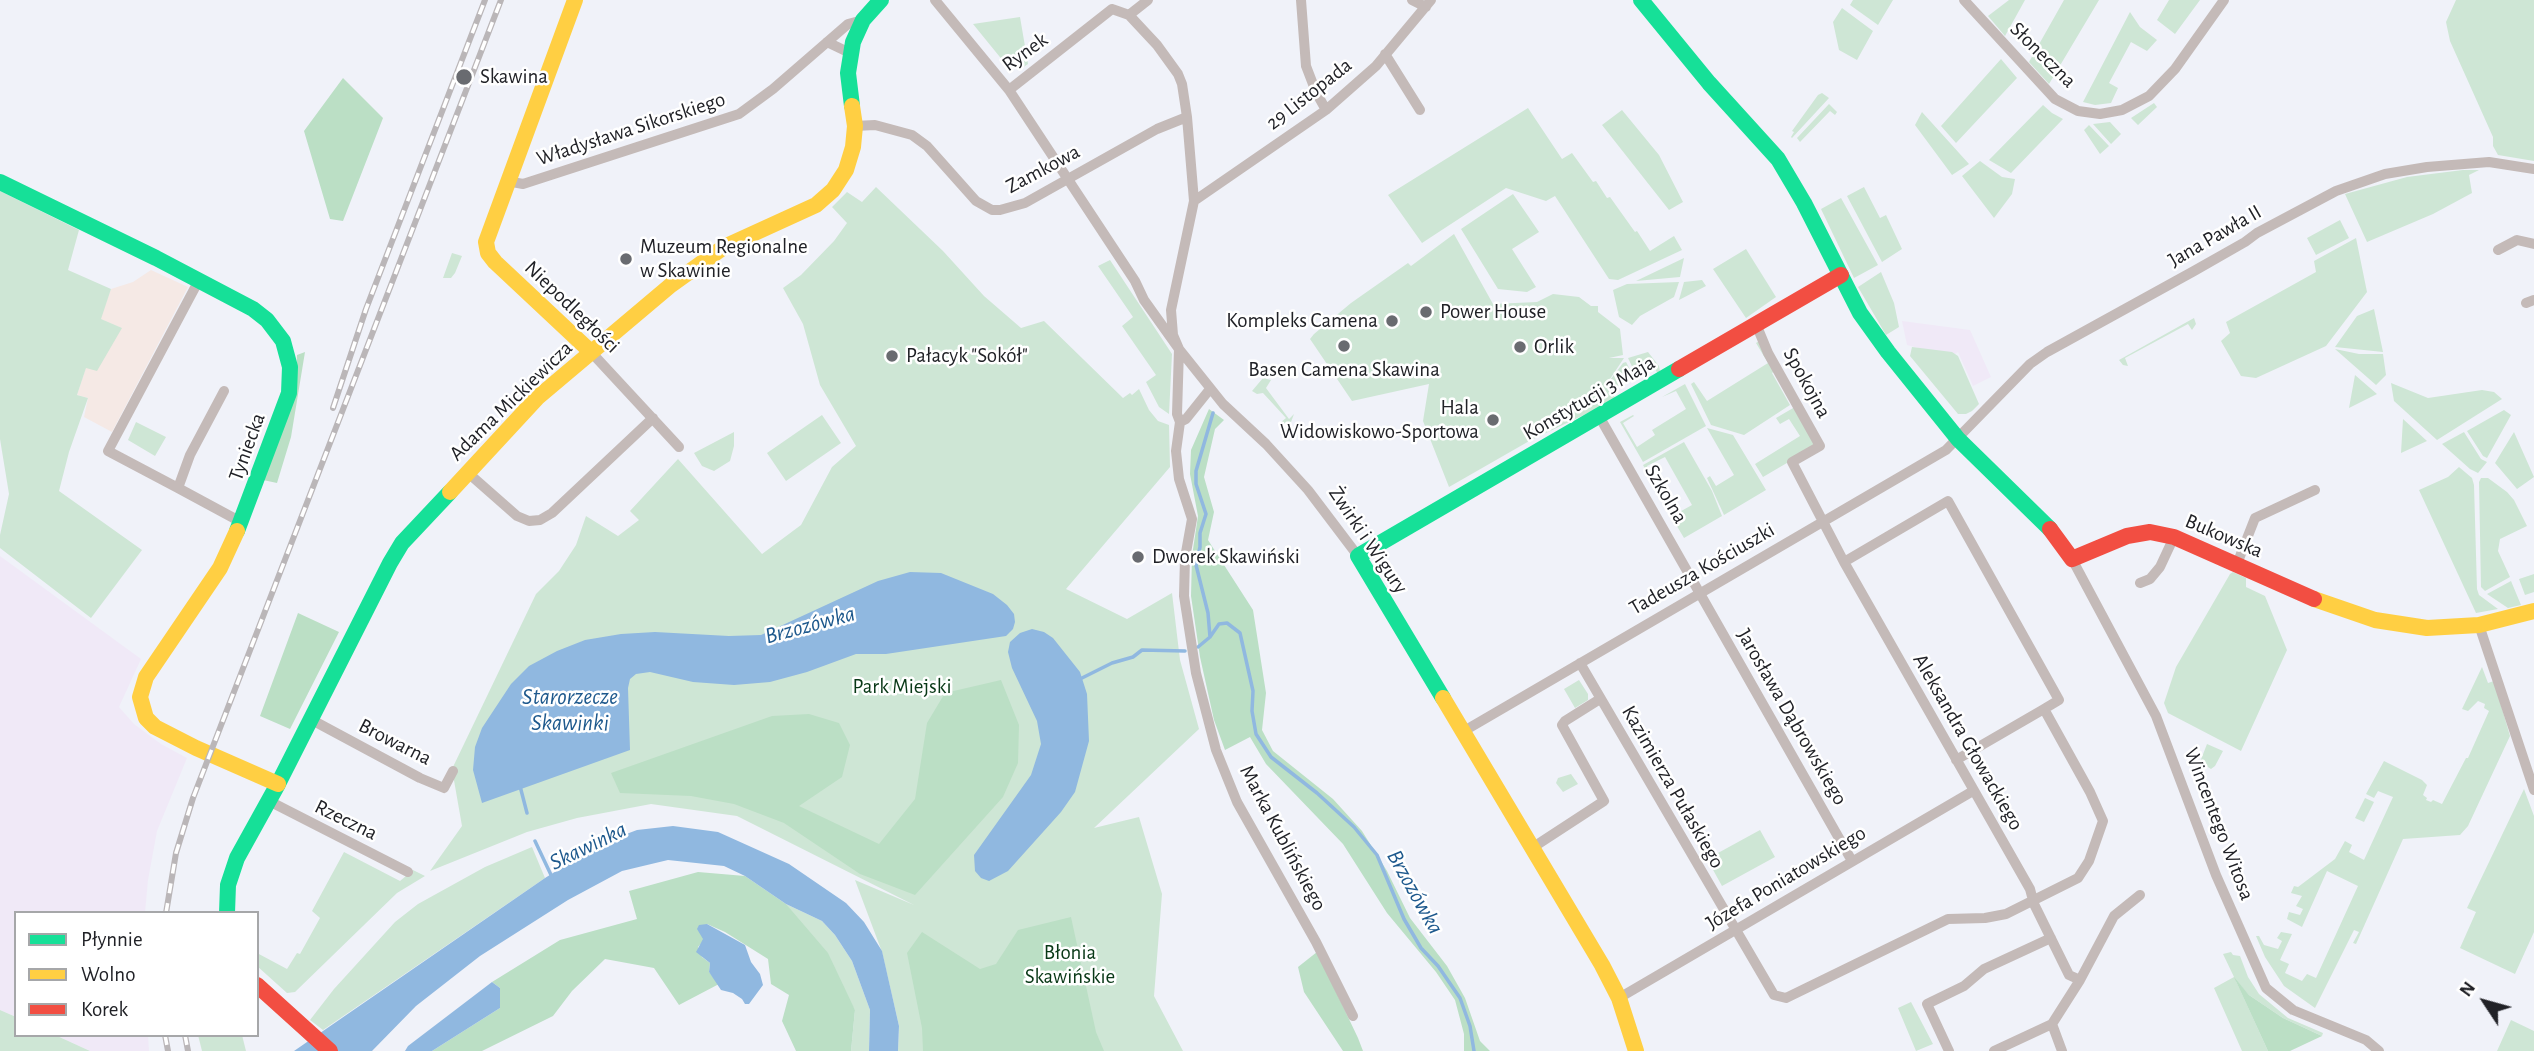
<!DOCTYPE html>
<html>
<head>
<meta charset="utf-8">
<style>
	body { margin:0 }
	#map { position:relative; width:2534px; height:1051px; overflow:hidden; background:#f0f2f9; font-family:"Alegreya Sans",sans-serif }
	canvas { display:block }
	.legend { position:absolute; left:14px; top:911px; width:245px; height:126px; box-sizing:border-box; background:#fff; border:2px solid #a6a7a9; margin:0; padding:9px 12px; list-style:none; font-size:21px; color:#212227 }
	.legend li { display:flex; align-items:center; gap:14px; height:35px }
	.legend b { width:35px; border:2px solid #a6a7a9 }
	.north { position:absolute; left:2450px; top:967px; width:70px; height:70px; -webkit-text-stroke:5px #fff; paint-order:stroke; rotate:306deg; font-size:19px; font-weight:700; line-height:28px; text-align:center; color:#212227 }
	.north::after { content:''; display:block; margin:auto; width:24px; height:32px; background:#212227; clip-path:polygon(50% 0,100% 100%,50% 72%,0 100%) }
</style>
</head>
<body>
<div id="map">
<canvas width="2534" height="1051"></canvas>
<ul class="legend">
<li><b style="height:9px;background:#16e098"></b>Płynnie</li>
<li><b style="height:9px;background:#ffcf43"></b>Wolno</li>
<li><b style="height:9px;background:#f24e42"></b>Korek</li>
</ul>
<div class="north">N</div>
</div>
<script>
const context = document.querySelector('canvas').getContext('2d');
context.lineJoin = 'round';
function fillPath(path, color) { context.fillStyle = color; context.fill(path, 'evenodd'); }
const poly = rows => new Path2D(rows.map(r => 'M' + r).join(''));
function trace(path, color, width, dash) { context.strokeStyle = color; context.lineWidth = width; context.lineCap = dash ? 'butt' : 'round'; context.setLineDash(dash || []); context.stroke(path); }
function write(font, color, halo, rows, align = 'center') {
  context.font = font + ' "Alegreya Sans",sans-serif'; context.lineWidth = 5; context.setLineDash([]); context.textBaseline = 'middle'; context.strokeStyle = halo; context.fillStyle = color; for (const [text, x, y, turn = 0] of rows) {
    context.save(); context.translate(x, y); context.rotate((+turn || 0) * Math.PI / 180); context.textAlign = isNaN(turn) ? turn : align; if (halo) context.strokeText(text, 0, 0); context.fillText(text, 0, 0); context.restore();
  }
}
fillPath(poly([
	[1902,321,1970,330,1991,377,1973,386,1958,352,1951,357,1907,345],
	[0,556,141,659,119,707,134,724,161,744,187,758,157,831,148,880,145,913,16,913,16,1017,0,1010],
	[55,1035,148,1035,149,1051,90,1051]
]), '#f0e9f7');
fillPath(poly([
	[151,270,188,287,112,432,84,417,88,398,77,395,86,367,121,328,100,319,111,289,133,282]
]), '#f5e9e5');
fillPath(poly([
	[1853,0,1893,0,1878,25,1850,5],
	[2009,0,2025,0,2005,36,1988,16],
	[2064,0,2099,0,2049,84,2029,62],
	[2169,0,2200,0,2175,34,2157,20],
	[2456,0,2534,0,2534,161,2498,155,2493,146,2493,137,2450,41,2446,22],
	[1842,8,1873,31,1857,60,1839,50,1833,22],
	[2130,12,2140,27,2157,40,2147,51,2131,42,2109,83,2118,88,2111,103,2095,105,2083,102],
	[1020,17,1028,64,1022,68,1018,61,1008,67,973,24],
	[2001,59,2017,78,1956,143,1941,126],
	[1822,93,1829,98,1792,138,1791,137,1794,132,1792,131,1818,95],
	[2154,103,2157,107,2138,125,2131,118],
	[1829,104,1837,112,1835,115,1830,111,1800,142,1797,138],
	[2043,105,2052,113,2063,119,2011,173,1989,160],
	[1528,108,1562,159,1572,153,1593,182,1596,181,1607,198,1610,197,1635,232,1637,231,1650,251,1674,236,1682,250,1618,280,1609,279,1555,196,1546,201,1506,188,1422,243,1388,195],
	[1622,110,1659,155,1683,202,1669,210,1602,125],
	[1922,112,1969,164,1952,175,1915,125],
	[2110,122,2121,134,2111,144,2093,124],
	[2089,125,2109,146,2100,154,2084,130],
	[1980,161,2002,177,2015,179,2012,194,1994,218,1962,176],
	[2463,170,2479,170,2469,175,2472,193,2433,214,2367,242,2345,194,2407,177],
	[876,187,943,251,984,296,1021,328,1044,321,1123,398,1130,393,1132,395,1139,389,1149,410,1158,421,1169,425,1170,467,1066,589,1127,619,1172,593,1180,660,1199,729,1094,828,1139,817,1162,894,1154,996,1183,1051,898,1051,899,1026,882,952,855,880,914,905,737,816,651,804,577,818,527,832,430,871,462,826,452,769,536,594,559,571,576,545,586,516,618,536,639,520,630,511,678,459,762,554,801,525,832,467,856,446,820,385,803,324,783,288,801,275,834,241,847,223,832,207,847,192,862,202],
	[1864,187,1880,218,1886,215,1902,249,1882,262,1847,196],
	[0,191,79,230,68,270,111,289,101,319,122,328,97,371,86,368,77,395,88,398,69,452,59,491,142,550,91,618,0,548,0,535,9,494,0,439],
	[1513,194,1539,232,1512,249,1536,287,1527,292,1498,289,1461,229],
	[1841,198,1878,265,1854,278,1821,209],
	[2340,220,2349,238,2316,255,2307,238],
	[1454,234,1493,304,1537,302,1553,294,1579,297,1591,306,1598,306,1598,312,1620,329,1623,355,1609,358,1624,358,1604,388,1623,363,1626,362,1634,377,1611,390,1615,398,1605,405,1531,440,1449,487,1423,421,1429,384,1352,401,1310,339,1314,334,1351,303,1408,263,1411,266],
	[2356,238,2367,292,2326,346,2256,378,2241,376,2221,341,2230,333,2226,322,2316,272,2314,261],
	[1746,249,1776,297,1746,318,1713,269],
	[452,253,462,256,455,273,451,278,443,278],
	[1684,258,1680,277,1636,281],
	[1110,260,1172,354,1169,414,1159,407,1146,382,1156,375,1122,326,1133,317,1098,266],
	[1881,272,1894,303,1899,327,1886,335,1858,287],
	[1702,280,1706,286,1679,300,1684,282],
	[1679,282,1674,297,1640,316,1632,325,1619,317,1613,290,1627,284],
	[2374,309,2383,352,2335,347,2357,316],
	[2194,318,2196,324,2192,330,2188,324,2125,358,2128,366,2123,365,2119,360],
	[1759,341,1779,368,1772,373,1790,405,1744,435,1711,425,1691,384,1694,382,1707,401,1768,363,1756,343],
	[1912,347,1952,352,1958,356,1979,404,1972,411,1966,414,1958,414,1910,356],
	[2335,349,2359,354,2383,354,2386,375,2376,385],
	[1648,352,1659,366,1660,371,1658,374,1655,369,1638,379,1628,358],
	[2355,375,2377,394,2349,408],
	[1263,378,1271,380,1266,388,1289,419,1294,414,1291,422,1282,424,1280,423,1286,418,1263,393,1257,394,1252,391],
	[2391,383,2428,398,2482,390,2494,392,2502,399,2437,440,2394,401],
	[1685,384,1706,426,1643,462,1620,422,1633,415,1634,416,1623,423,1637,447,1655,435,1652,430,1686,409,1676,391,1662,397],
	[1800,404,1821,443,1763,477,1755,464,1800,436,1789,419,1780,424,1776,418],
	[2504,410,2511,415,2487,458,2483,456,2467,431],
	[822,415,841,443,786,481,767,453],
	[2403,419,2427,441,2401,453],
	[136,422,166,437,155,456,128,440],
	[1707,428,1733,435,1766,490,1724,515,1707,478,1710,476,1716,486,1734,475],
	[734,432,734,446,730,461,714,471,702,466,694,453],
	[2464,432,2481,459,2487,462,2478,473,2470,469,2442,444],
	[2514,432,2534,477,2517,489,2495,463],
	[1684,442,1712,491,1722,516,1684,538,1665,506,1668,504,1674,515,1692,505,1665,457,1647,466,1653,479,1651,480,1643,465],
	[2459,467,2472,478,2474,485,2477,589,2479,595,2498,609,2476,613,2419,490,2448,477],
	[2481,478,2488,478,2507,492,2514,500,2527,526,2500,539,2498,551,2510,577,2485,591,2481,587,2479,482],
	[2233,572,2246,578,2246,587,2265,596,2287,650,2241,751,2168,713,2164,703,2176,667,2230,574],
	[2534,574,2534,592,2525,595,2519,579],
	[2511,581,2521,605,2508,608,2487,594],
	[2482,667,2488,683,2494,681,2510,736,2468,826,2460,835,2403,839,2356,944,2353,943,2359,932,2354,930,2315,1008,2284,986,2265,957,2256,936,2259,936,2264,945,2278,949,2282,941,2277,938,2281,932,2292,934,2280,960,2289,964,2285,973,2302,981,2307,974,2316,978,2358,886,2327,871,2302,927,2287,919,2289,912,2300,915,2303,909,2296,906,2302,896,2291,893,2294,886,2298,887,2335,859,2345,841,2352,845,2349,852,2364,860,2393,797,2378,791,2374,798,2366,794,2384,761,2422,780,2427,785,2423,795,2427,798,2426,800,2431,802,2433,800,2442,804,2466,758,2468,758,2489,711,2484,708,2485,704,2478,701,2468,711,2462,709],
	[1579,680,1588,694,1588,700,1575,708,1564,689],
	[2207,744,2223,751,2215,766,2211,769,2200,762],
	[1571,774,1578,784,1563,792,1556,783,1558,778],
	[2524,789,2534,816,2534,932,2515,974,2460,948,2476,912,2467,908],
	[2365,798,2374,802,2364,822,2355,818],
	[1760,830,1775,857,1722,886,1707,859],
	[532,847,545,878,323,1030,310,1020,334,989,395,922,418,904,485,867],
	[344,852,400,881,413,870,425,876,397,893,295,992,287,993,257,966,257,953,287,969,297,953,300,954,320,918,312,911],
	[786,904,822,921,835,935,852,961,870,1010,869,1051,851,1051,855,1010],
	[2231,952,2233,955,2240,956,2248,977,2259,994,2288,1018,2323,1033,2322,1036,2283,1018,2249,995,2236,981,2268,1051,2242,1051,2214,988,2234,977,2223,954],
	[1911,1002,1933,1044,1916,1051,1898,1008],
	[0,1010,16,1017,16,1035,55,1035,90,1051,0,1051],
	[2511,1020,2534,1031,2534,1051,2497,1051],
	[198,1035,242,1035,246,1051,202,1051]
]), '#cee6d5');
fillPath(poly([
	[343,78,383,118,343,221,330,219,304,131],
	[305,352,291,437,277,483,263,480,296,383,297,355],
	[1209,409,1224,420,1215,429,1204,477,1214,512,1208,540,1253,610,1266,693,1262,730,1273,751,1333,799,1362,831,1387,871,1410,918,1447,966,1465,998,1480,1041,1490,1051,1464,1051,1464,1034,1455,1000,1436,972,1387,913,1343,844,1266,764,1250,737,1225,750,1214,720,1200,657,1191,596,1192,556,1198,516,1190,474,1191,450],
	[298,613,339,632,290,729,260,716],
	[1001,680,1019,725,1018,763,1003,797,915,895,860,874,784,823,734,804,691,796,620,793,611,773,772,716,809,714,839,723,850,745,842,777,799,806,879,844,915,799,927,723,945,693],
	[698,872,745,876,786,904,828,953,855,1010,851,1051,796,1051,782,1021,789,995,771,984,768,959,725,932,707,924,703,941,698,947,702,957,710,963,709,972,719,984,679,1005,654,968,605,959,572,991,553,1016,482,1051,432,1051,500,1008,500,988,492,982,560,940,637,919,629,891],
	[1071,917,1096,1032,1104,1051,923,1051,922,1028,907,953,922,932,980,969,996,964,1018,930],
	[1317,952,1358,1038,1363,1051,1343,1051,1304,992,1298,967],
	[2234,977,2249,995,2283,1018,2322,1036,2290,1051,2268,1051]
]), '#bbdfc5');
fillPath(poly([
	[910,572,941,573,993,594,1007,605,1014,614,1015,622,1013,629,1006,636,886,654,856,654,807,672,770,682,734,685,693,682,650,672,636,674,630,679,628,688,630,750,482,803,473,770,475,747,482,728,511,684,529,666,557,651,585,640,621,634,655,632,729,636,761,635,878,581],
	[1032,629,1044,632,1053,638,1080,672,1087,694,1089,741,1075,792,1061,812,1008,871,989,881,981,878,975,871,974,855,1031,775,1041,744,1037,721,1012,668,1008,652,1010,642,1020,633],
	[673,826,718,832,789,864,846,903,864,922,882,951,899,1026,898,1051,869,1051,870,1010,852,961,835,935,822,921,786,904,745,876,724,866,668,860,622,871,568,900,480,956,416,1006,372,1051,294,1051,545,878,600,844,637,830],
	[707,924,745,945,751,962,760,974,763,985,749,1004,745,1004,742,999,733,993,721,990,709,972,710,963,696,952,703,939,697,929,699,925],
	[492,982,500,988,500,1008,432,1051,405,1051,408,1046]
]), '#90b8e0');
trace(poly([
	[1210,637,1208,613,1196,565,1200,547,1200,533,1206,514,1196,484,1196,471,1213,413],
	[1198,647,1210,637,1219,624,1227,623,1240,633,1253,691,1252,711,1256,734,1271,757,1317,793,1354,827,1377,855,1404,919,1421,948,1438,966,1460,998,1470,1026,1474,1051],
	[1080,679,1112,663,1133,657,1142,650,1185,651],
	[520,786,527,813],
	[535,841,552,877]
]), '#90b8e0', 3.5);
trace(poly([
	[935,0,1009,90,1135,281,1144,300,1179,349,1223,404,1266,444,1308,490,1358,556],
	[1301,0,1306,66,1316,92,1326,110],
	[1412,0,1426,7],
	[1964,0,2055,99,2078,111,2100,114,2122,110,2149,96,2175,69,2224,0],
	[1112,9,1129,15,1157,45,1178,74,1182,84,1187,117,1194,201,1171,310,1173,335,1179,349,1177,414,1180,422,1176,451,1179,479,1192,519,1185,558,1184,596,1196,673,1216,750,1237,802,1316,942,1353,1016],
	[1129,15,1148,0],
	[827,42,850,53],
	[1385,54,1420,110],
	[1009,90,1112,9],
	[855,126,875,125,912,135,927,146,976,201,992,210,1000,210,1025,203,1157,129,1187,117],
	[507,181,523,184,739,114,773,89,848,24,863,20],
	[1194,201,1326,110,1376,66,1431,0],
	[2498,250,2517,240,2534,244],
	[199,280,108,451,178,488,190,455,224,391],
	[2526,303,2534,300],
	[1756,324,1768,353,1820,446,1792,462,1844,562,2030,889,2034,904,2069,975,2080,980],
	[591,352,679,447],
	[1599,416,1852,861],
	[1180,422,1186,419,1210,389],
	[467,472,517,516,529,521,540,520,552,513,653,418],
	[178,488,241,522],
	[2072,559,2156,716,2216,875,2266,988,2293,1010,2366,1040,2379,1051],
	[2237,564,2255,518,2315,490],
	[2140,583,2150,579,2160,567,2174,537],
	[2479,625,2534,790],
	[1580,663,1774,995,1786,998,1948,919,1985,918,2006,914,2078,878,2089,861,2103,821,2090,792,2044,709,2059,700,1948,501,1844,562],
	[312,720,420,778,444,788,453,771],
	[1464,731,1946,450,2030,364,2047,352,2194,271,2245,242,2257,233,2336,191,2385,174,2427,167,2489,162,2534,169],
	[1956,760,2044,709],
	[269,801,408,872],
	[1532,848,1604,801,1562,725,1565,721,1600,699],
	[1619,998,1973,791],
	[2052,1024,2062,1051],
	[1949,1051,1927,1004,1964,986,1984,969,2051,938],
	[1994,1051,2052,1024,2080,980,2114,916,2140,895]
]), '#c4bab8', 10);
trace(poly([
	[1641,0,1709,83,1778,159,1804,203,1860,313,1888,352,1958,439,2050,529],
	[852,106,848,73,853,42,863,20,881,0],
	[0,182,156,258,253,309,267,320,283,341,290,367,289,393,237,531],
	[1443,698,1358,556,1679,369],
	[227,913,228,885,237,858,278,784,390,563,402,543,450,492]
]), '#16e098', 16);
trace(poly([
	[575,0,486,242,488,253,495,262,591,352],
	[450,492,537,398,671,285,724,247,816,205,833,190,846,170,853,147,855,126,852,106],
	[237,531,220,568,146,677,140,697,146,718,155,727,196,748,278,784],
	[2314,599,2375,620,2427,628,2479,625,2534,611],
	[1443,698,1602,965,1619,998,1636,1051]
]), '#ffcf43', 16);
trace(poly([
	[1679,369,1841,275],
	[2050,529,2072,559,2127,536,2150,532,2174,537,2314,599],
	[257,985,330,1051]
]), '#f24e42', 16);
const rail = poly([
	[333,408,366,309,485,0],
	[166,913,176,853,193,798,501,0],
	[165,1035,168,1051],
	[185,1035,188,1051]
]);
trace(rail, '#bab6b8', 6);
trace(rail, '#fff', 3.5, [10]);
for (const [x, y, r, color] of [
	[464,77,9,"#696b70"],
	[626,259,7,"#696b70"],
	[1426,312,7,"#696b70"],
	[1392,321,7,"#696b70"],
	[1344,346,7,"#696b70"],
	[1520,347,7,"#696b70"],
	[892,356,7,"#696b70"],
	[1493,420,7,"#696b70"],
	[1138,557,7,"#696b70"]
]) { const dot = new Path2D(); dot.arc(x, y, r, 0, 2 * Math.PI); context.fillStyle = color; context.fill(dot); trace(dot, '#fff', 2.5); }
write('21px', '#212227', '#fff', [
	["Rynek",1025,52,-36],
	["Słoneczna",2043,55,45],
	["29 Listopada",1309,94,-38],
	["Władysława Sikorskiego",631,129,-18],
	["Zamkowa",1043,169,-28],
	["Jana Pawła II",2215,236,-30],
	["Niepodległości",572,307,44],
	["Spokojna",1807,383,61],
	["Konstytucji 3 Maja",1589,398,-30],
	["Adama Mickiewicza",511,401,-44],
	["Tyniecka",247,447,-70],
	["Szkolna",1666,494,60],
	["Bukowska",2224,536,23],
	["Żwirki i Wigury",1368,540,56],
	["Tadeusza Kościuszki",1702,569,-30],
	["Jarosława Dąbrowskiego",1792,717,60],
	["Browarna",395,742,27],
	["Aleksandra Głowackiego",1968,742,60],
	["Kazimierza Pułaskiego",1673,787,60],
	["Rzeczna",346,820,26],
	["Wincentego Witosa",2219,824,69],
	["Marka Kublińskiego",1283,838,62],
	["Józefa Poniatowskiego",1786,878,-31]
]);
write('21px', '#212227', '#fff', [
	["Skawina",480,77],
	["Muzeum Regionalne",640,247],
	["w Skawinie",640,271],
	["Power House",1440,312],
	["Kompleks Camena",1378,321,"right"],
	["Orlik",1534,347],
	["Pałacyk \"Sokół\"",906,356],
	["Basen Camena Skawina",1344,370,"center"],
	["Hala",1479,408,"right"],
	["Widowiskowo-Sportowa",1479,432,"right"],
	["Dworek Skawiński",1152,557]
], 'left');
write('21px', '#083816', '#fff', [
	["Park Miejski",902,687],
	["Błonia",1070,953],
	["Skawińskie",1070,977]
]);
write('italic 23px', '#1e598d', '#fff', [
	["Brzozówka",810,625,-15],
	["Starorzecze",570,697],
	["Skawinki",570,723],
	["Skawinka",588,846,-26],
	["Brzozówka",1415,892,61]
]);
</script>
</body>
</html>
